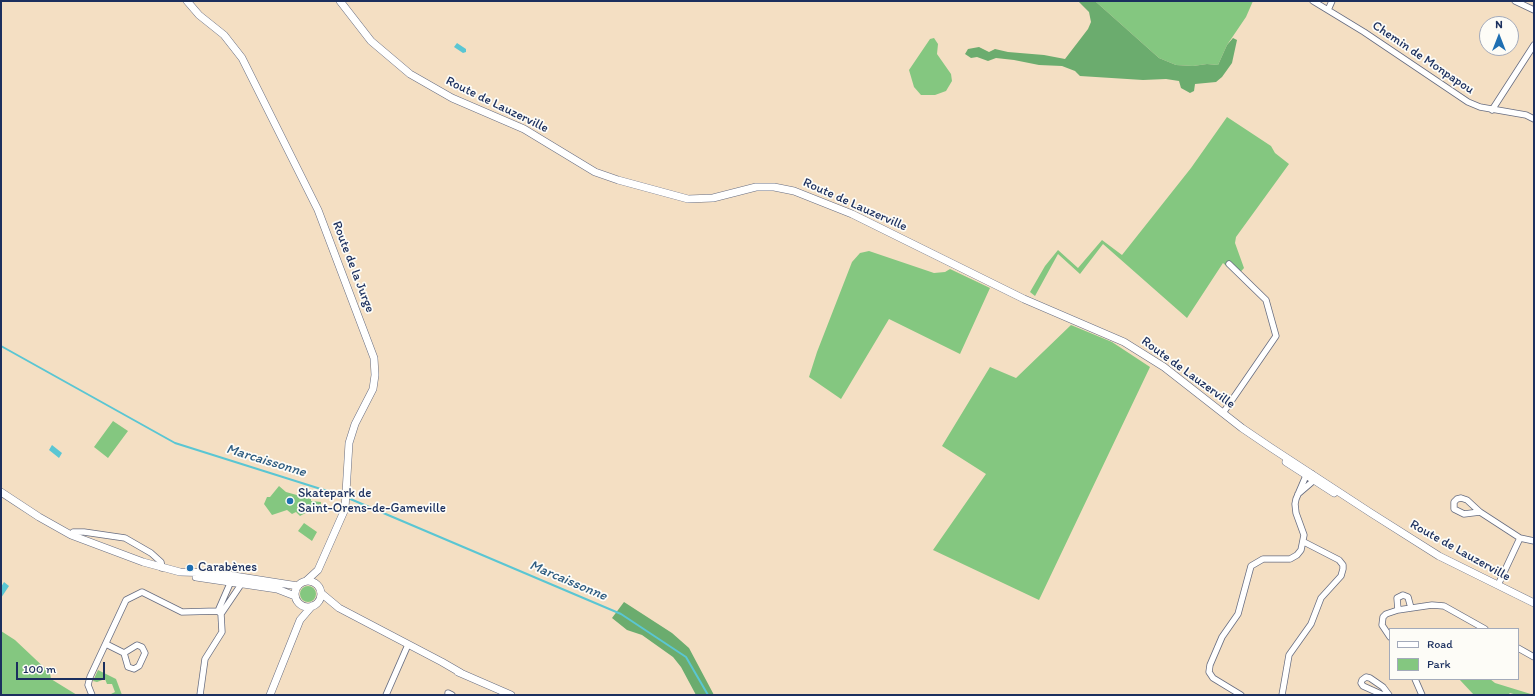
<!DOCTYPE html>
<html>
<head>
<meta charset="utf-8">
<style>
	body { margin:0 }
	#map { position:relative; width:1535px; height:696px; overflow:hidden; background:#f4dfc3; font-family:Itim,sans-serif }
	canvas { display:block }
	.frame { position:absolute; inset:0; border:2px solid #1b2f5e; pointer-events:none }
	.legend { position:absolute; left:1389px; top:628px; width:130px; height:52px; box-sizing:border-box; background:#fdfcf7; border:1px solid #a3aaba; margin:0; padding:5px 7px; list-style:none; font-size:12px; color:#1b2f5e }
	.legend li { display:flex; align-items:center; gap:8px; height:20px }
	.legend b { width:20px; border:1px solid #a3aaba }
	.north { position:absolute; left:1479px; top:16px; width:40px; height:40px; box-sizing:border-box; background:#fdfcf7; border:1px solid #a3aaba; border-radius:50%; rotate:0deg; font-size:11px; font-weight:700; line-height:16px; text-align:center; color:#1b2f5e }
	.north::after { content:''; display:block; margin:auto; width:14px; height:18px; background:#1f6fb2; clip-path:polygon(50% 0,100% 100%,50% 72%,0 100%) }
	.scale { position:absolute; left:16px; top:662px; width:89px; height:18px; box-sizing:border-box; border:2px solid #1b2f5e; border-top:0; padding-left:5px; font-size:12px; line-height:14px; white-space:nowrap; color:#1b2f5e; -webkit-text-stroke:3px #fdfcf7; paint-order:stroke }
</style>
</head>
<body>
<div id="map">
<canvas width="1535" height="696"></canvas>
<div class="frame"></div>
<ul class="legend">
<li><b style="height:5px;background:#fff"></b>Road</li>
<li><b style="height:11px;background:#84c780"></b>Park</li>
</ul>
<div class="north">N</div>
<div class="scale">100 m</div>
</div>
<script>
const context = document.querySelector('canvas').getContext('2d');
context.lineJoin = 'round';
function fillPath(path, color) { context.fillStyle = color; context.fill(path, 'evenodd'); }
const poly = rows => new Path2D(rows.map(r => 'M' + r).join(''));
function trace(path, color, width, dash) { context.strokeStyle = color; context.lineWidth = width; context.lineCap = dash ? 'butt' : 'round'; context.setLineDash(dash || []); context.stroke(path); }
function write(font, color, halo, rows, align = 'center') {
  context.font = font + ' Itim,sans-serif'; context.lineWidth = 3.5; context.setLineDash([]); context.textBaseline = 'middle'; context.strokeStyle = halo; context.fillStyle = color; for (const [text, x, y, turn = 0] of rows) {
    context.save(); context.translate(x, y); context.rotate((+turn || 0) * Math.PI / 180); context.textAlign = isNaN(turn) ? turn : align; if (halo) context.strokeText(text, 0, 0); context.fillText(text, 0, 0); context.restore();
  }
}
fillPath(poly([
	[1095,1,1253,1,1246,17,1227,45,1218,65,1207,64,1193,66,1176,65,1159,58],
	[934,38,938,44,937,54,951,74,952,81,946,91,935,95,921,95,914,87,909,70,930,39],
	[1227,117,1271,146,1275,153,1289,164,1236,237,1235,243,1244,268,1237,276,1223,263,1187,318,1103,244,1080,274,1058,254,1035,296,1030,292,1045,266,1058,250,1078,268,1102,240,1122,255,1191,168],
	[869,251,934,273,945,272,950,269,990,288,960,354,889,319,841,399,809,377,817,352,852,262,860,253],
	[1071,325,1112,342,1150,367,1039,600,933,550,986,474,942,446,990,367,1016,378],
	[113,421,128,431,108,458,94,447],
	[279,486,286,492,311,499,311,501,321,502,321,507,314,509,310,507,311,510,300,516,296,512,292,514,287,510,272,515,264,504,267,497,270,497],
	[304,523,317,532,312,541,298,531],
	'300 594a8 8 0 1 1 16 0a8 8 0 1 1-16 0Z',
	[1,631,15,640,50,673,51,679,77,695,1,695],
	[98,670,116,679,122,695,109,695,115,692,112,684,107,684,105,679,97,682,93,681],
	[1459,679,1490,679,1495,683,1534,695,1517,695,1510,693,1508,695,1474,695]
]), '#84c780');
fillPath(poly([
	[1078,1,1095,1,1159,58,1176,65,1193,66,1207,64,1218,65,1227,45,1233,38,1237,40,1232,63,1222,77,1216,82,1195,84,1194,91,1190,93,1181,88,1179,81,1166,79,1143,80,1080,76,1075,71,1062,66,1039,65,1014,60,996,58,988,61,977,57,971,58,965,54,968,49,979,47,989,52,995,49,1008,52,1044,55,1065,59,1088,29,1091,22,1089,12],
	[624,602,672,633,689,648,714,695,696,695,681,667,673,657,642,635,627,630,612,618]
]), '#6bac6e');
fillPath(poly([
	[457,43,466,49,466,52,463,53,454,47],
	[52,445,62,453,59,458,49,450],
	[4,582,9,586,1,598,1,587]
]), '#5ac6d3');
trace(poly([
	[1,346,175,443,343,496],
	[348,498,621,614,686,657,708,695]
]), '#5ac6d3', 2);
const minor = poly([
	[1313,1,1364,32,1468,102,1480,107,1526,115,1534,119],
	[1515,1,1534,10],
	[1328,10,1332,1],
	[1492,110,1534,45],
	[1223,413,1276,336,1266,300,1229,264],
	[1461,498,1467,500,1480,512,1464,514,1454,509,1454,502,1457,499,1461,498],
	[1480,512,1520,538,1534,541],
	[71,535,73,532,84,532,125,538,151,553,161,562,162,568],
	[1498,585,1520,538],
	[1398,610,1397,598,1403,595,1408,597,1411,608],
	[218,611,232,579],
	[221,614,242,583],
	[1390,637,1382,625,1383,617,1386,614,1398,610,1432,605,1444,606,1485,629],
	[106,644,124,653,128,667,134,669,139,666,145,653,142,647,137,645,124,653],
	[1518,648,1534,657],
	[1415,679,1422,695],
	[92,695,88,685,90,677,126,600,142,592,182,612,218,611],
	[200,695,205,659,222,632,221,614,218,611],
	[386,695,407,647],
	[448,695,448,693,452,695],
	[1241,695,1213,678,1209,672,1210,665,1222,637,1238,614,1251,566,1263,559,1290,559,1297,555,1301,550,1304,535,1296,513,1295,504,1296,499,1305,478,1312,474,1312,482,1298,494],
	[1282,695,1289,655,1311,624,1321,598,1341,576,1343,569,1343,565,1339,560,1304,542],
	[1383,695,1363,686,1361,683,1362,680,1366,677,1370,678,1383,687,1389,695]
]);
const tertiary = poly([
	[187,1,199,15,224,35,242,58,318,210,374,358,375,375,373,389,355,424,349,443,345,509,318,570,306,581],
	[340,1,371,41,410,74,452,98,524,129,595,172,618,180,688,199,713,198,756,187,774,187,794,191,852,214,1024,299,1124,342,1164,367,1242,428,1270,447,1371,513,1439,556,1534,603],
	[1286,462,1334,493],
	[1,492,39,517,71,535,143,562,180,572,215,573,298,586],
	[196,577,277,589,295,596],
	'295 594a13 13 0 1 1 26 0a13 13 0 1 1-26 0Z',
	[321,593,339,608,442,662,461,673],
	[458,672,511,695],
	[270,695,300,620,312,606]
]);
trace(minor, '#676d81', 7);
trace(tertiary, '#676d81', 8);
trace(minor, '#fff', 5.5);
trace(tertiary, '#fff', 7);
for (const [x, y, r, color] of [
	[290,501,4,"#1f6fb2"],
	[190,568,4,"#1f6fb2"]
]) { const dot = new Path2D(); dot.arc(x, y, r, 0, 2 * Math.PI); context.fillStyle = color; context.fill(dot); trace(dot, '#fdfcf7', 1.5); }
write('13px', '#1b2f5e', '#fdfcf7', [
	["Chemin de Monpapou",1423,58,34],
	["Route de Lauzerville",497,105,26],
	["Route de Lauzerville",855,205,24],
	["Route de la Jurge",353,267,69],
	["Route de Lauzerville",1188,373,36],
	["Route de Lauzerville",1460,551,29]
]);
write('13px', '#1b2f5e', '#fdfcf7', [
	["Skatepark de",298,494],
	["Saint-Orens-de-Gameville",298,509],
	["Carabènes",198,568]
], 'left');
write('italic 14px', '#2e5c81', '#fdfcf7', [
	["Marcaissonne",266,461,17],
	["Marcaissonne",568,581,23]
]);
</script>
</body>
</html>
